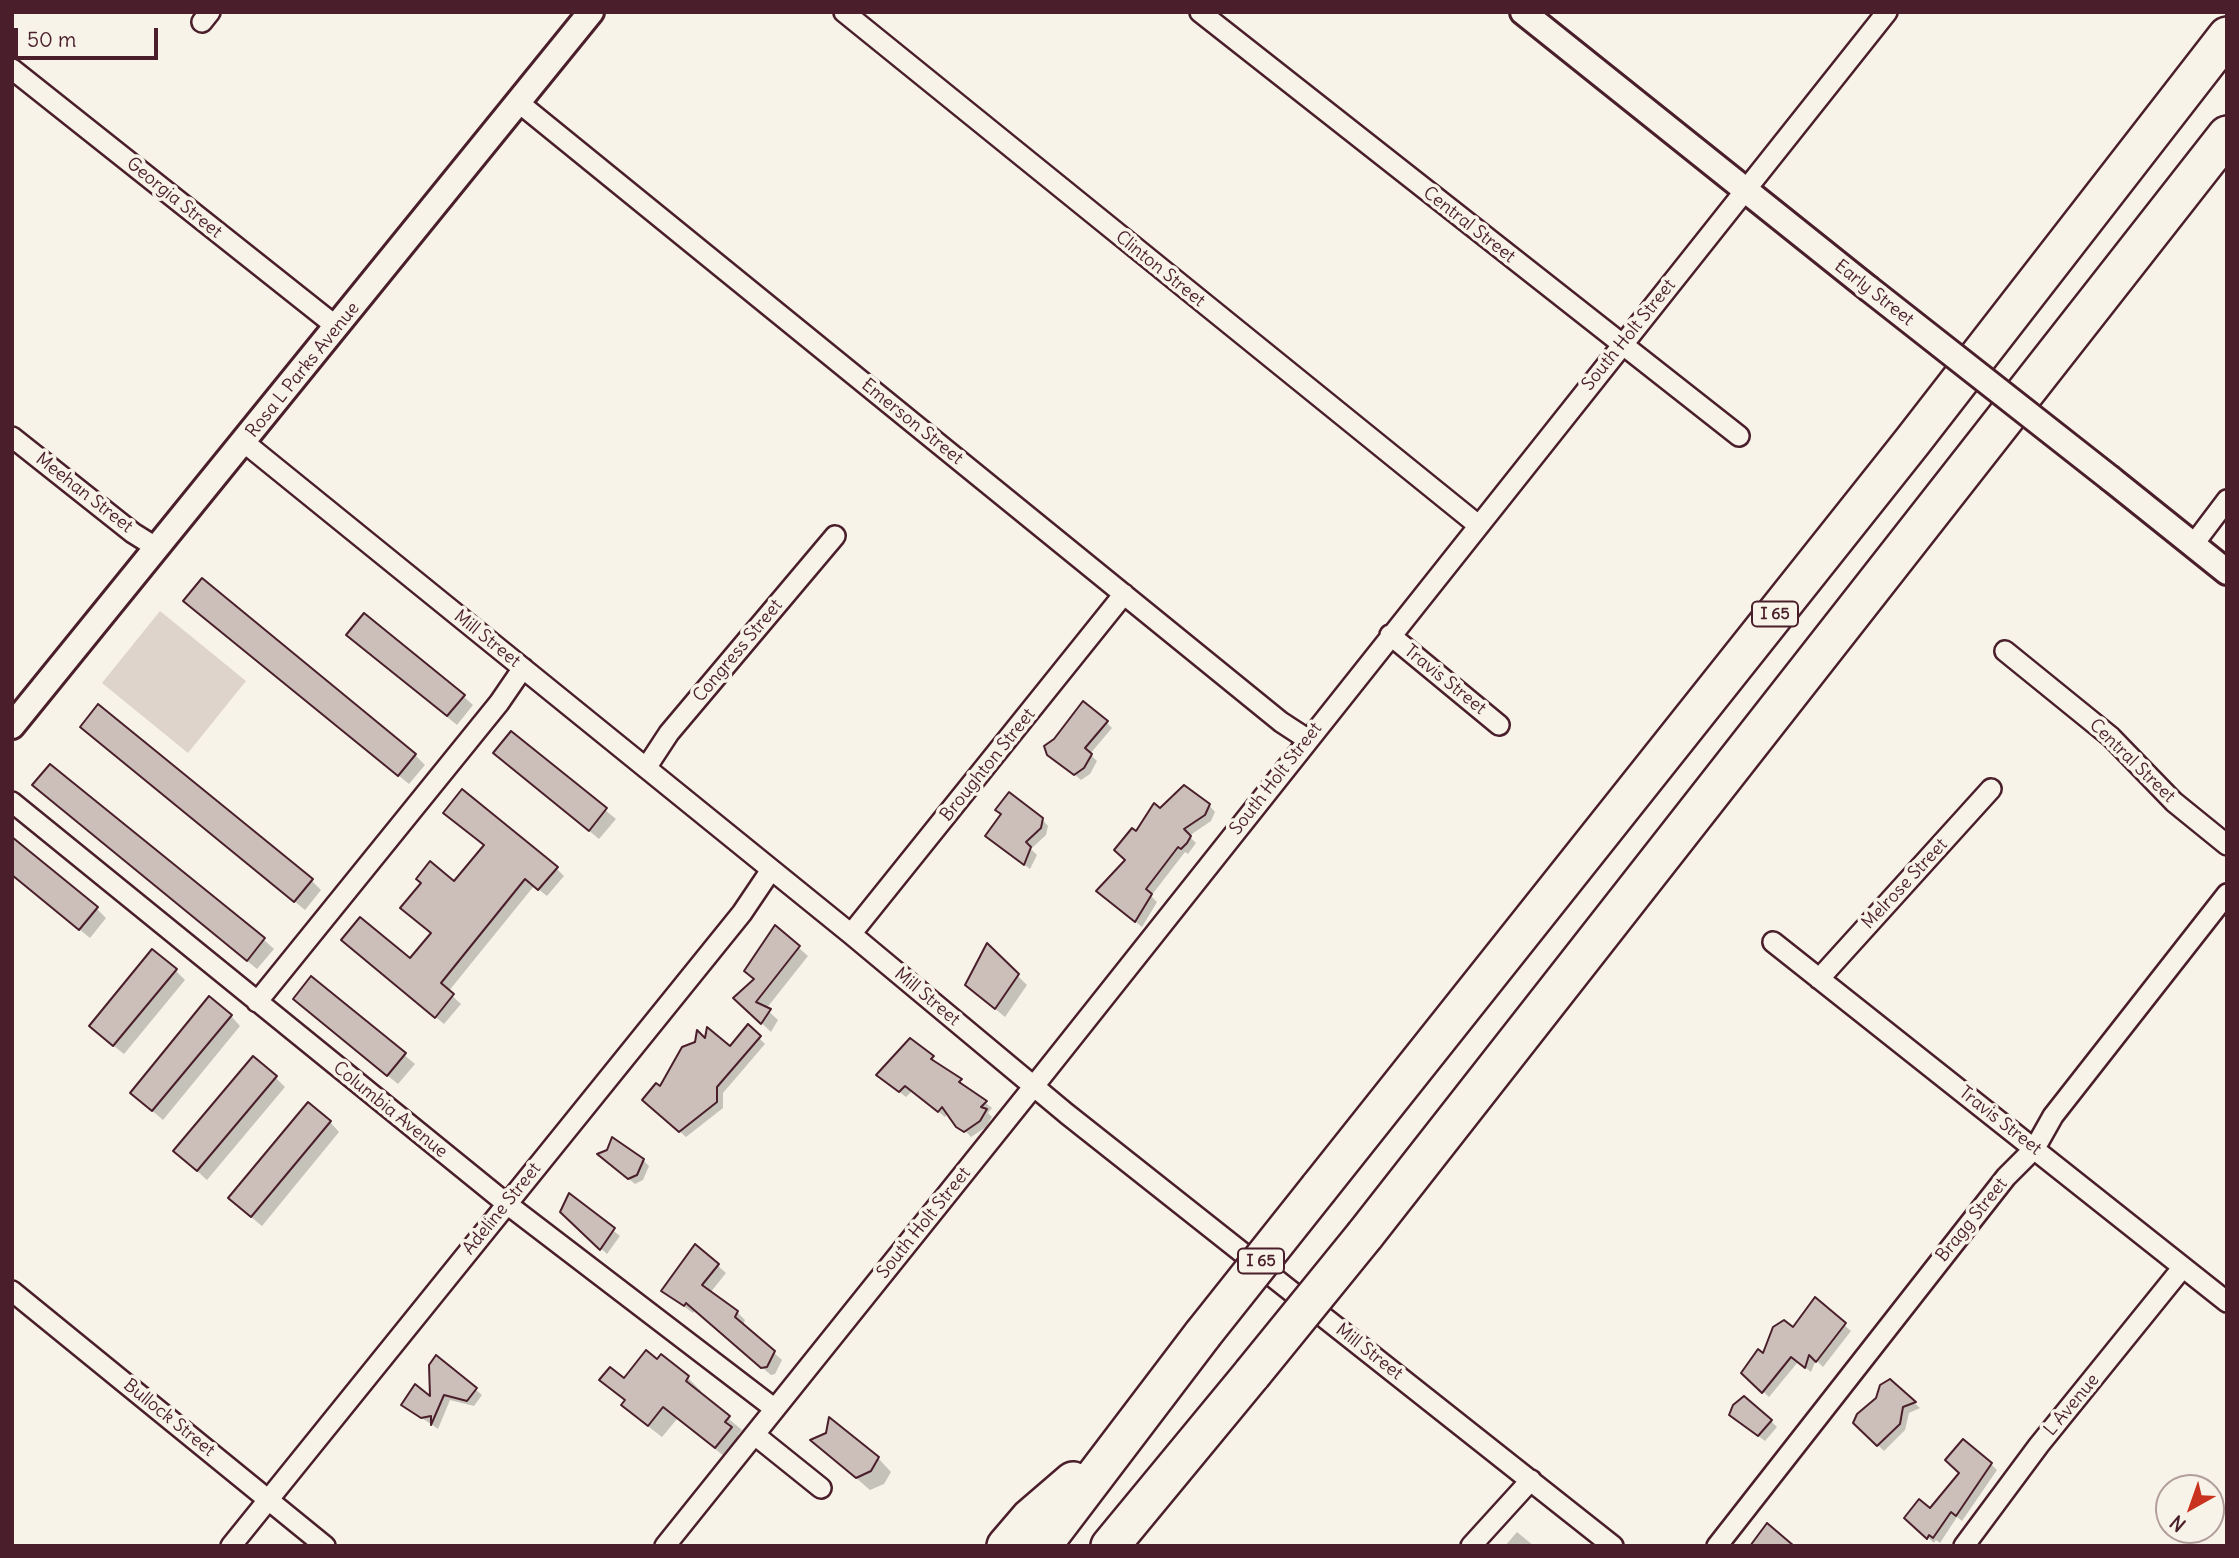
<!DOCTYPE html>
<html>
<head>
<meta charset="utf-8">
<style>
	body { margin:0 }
	#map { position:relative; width:2239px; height:1558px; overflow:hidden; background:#f7f3e8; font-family:Delius,sans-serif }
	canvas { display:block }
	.frame { position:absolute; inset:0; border:14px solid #4a1f2b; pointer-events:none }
	.north { position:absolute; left:2155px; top:1474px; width:70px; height:70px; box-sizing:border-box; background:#f7f3e8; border:2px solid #b29e9c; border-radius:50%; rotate:220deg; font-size:19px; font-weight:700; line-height:28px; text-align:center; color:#4a1f2b }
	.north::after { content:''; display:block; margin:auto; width:24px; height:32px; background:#c8321e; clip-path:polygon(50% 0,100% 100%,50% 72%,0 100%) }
	.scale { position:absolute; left:14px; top:28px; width:144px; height:32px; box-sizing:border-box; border:4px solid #4a1f2b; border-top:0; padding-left:9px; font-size:21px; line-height:24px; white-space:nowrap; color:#4a1f2b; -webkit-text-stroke:5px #f7f3e8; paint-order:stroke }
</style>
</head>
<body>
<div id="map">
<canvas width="2239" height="1558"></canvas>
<div class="frame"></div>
<div class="north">N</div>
<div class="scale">50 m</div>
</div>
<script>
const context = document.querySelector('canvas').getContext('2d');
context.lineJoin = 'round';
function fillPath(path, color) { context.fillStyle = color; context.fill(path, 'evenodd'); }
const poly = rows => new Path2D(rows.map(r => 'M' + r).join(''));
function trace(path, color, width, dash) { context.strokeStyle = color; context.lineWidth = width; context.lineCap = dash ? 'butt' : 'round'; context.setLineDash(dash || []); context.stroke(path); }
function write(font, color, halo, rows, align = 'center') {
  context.font = font + ' Delius,sans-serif'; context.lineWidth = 7; context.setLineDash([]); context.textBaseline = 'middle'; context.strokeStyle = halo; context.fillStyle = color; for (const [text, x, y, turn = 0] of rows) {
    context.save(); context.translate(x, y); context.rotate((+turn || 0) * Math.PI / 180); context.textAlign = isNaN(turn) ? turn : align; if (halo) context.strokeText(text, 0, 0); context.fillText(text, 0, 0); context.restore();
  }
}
fillPath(poly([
	[160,611,246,681,188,753,102,683]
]), '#ded4cc');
fillPath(poly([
	[202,580,415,755,425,765,409,784,195,610],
	[358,645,463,696,473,705,457,725],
	[1106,722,1112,728,1090,754,1097,761,1090,774,1081,780,1052,756],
	[82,727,311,880,321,890,305,910],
	[511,733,616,819,599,839,495,753],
	[50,766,264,940,274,949,257,969,44,795],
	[1209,805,1215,812,1211,821,1189,836,1196,843,1188,854,1185,852,1151,896,1157,902,1142,927,1104,897,1127,860,1137,834,1160,811],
	[1042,819,1048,826,1046,835,1031,849,1037,855,1030,869,994,842],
	[454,821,556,868,564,876,547,896,534,886,448,992,461,1004,444,1024,351,948,411,961,432,934,410,916,455,884,485,846],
	[12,874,97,909,106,918,90,938],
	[775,927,808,956,766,1009,778,1020,771,1032,735,998,756,980],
	[987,946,1027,985,1005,1017,977,994],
	[175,970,185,980,124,1054,101,1036],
	[312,978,415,1064,398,1084,304,1008],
	[231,1016,240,1026,163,1120,142,1102],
	[748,1027,765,1044,723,1093,723,1108,686,1137,650,1105,697,1043,706,1042,730,1049],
	[932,1057,937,1065,992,1108,988,1113,992,1117,986,1127,971,1137,948,1113,945,1117,912,1091,906,1097,885,1081],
	[275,1077,285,1087,207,1180,175,1151],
	[330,1122,339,1132,262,1226,240,1208],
	[605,1160,643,1160,649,1166,643,1180,635,1184],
	[570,1196,620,1236,607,1254,562,1212],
	[696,1246,726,1273,710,1293,737,1312,745,1320,743,1325,782,1360,775,1374,771,1375,695,1310,693,1313,663,1291],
	[1815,1300,1851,1331,1823,1367,1816,1360,1811,1372,1798,1362,1769,1397,1743,1373,1793,1329],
	[437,1357,482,1395,474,1406,450,1400,438,1429,403,1405,432,1400],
	[661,1357,688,1378,701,1391,699,1394,742,1430,738,1435,744,1441,729,1460,677,1419,662,1437,637,1418,624,1405,626,1402,602,1380,624,1380],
	[1890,1381,1920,1408,1909,1413,1905,1430,1884,1451,1855,1423],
	[1738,1421,1771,1421,1777,1427,1765,1441],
	[813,1441,878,1458,891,1472,884,1484,870,1490],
	[1991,1464,1997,1470,1962,1521,1957,1517,1940,1543,1936,1540,1934,1543,1906,1518,1930,1511],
	[1517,1532,1534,1546,1505,1546]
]), '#0003');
const building = poly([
	[202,578,416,754,398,776,183,601,202,578],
	[364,613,465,695,447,716,346,635,364,613],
	[1083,701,1108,721,1085,748,1092,754,1084,768,1074,775,1047,755,1044,746,1054,739,1083,701],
	[98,704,313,879,294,902,80,727,98,704],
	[511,731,607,808,589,831,493,753,511,731],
	[50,764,265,938,247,961,32,785,50,764],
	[1184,785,1210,804,1205,815,1184,829,1191,836,1187,843,1181,849,1178,847,1146,889,1152,894,1135,922,1096,891,1125,860,1114,850,1132,828,1136,831,1154,803,1160,808,1184,785],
	[462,789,558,867,538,890,525,879,441,983,454,994,435,1018,341,940,360,917,410,958,431,933,400,908,421,883,416,879,430,861,454,881,484,845,443,813,462,789],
	[1009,792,1043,818,1041,828,1026,842,1031,847,1024,865,985,836,1001,814,995,810,1009,792],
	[12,837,98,907,79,930,12,875,12,837],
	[775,925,800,946,756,1002,771,1009,761,1024,733,998,754,979,744,971,775,925],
	[987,943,1019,974,995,1009,965,985,987,943],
	[152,949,177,969,113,1046,89,1026,152,949],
	[311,976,406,1053,387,1076,293,999,311,976],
	[209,996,232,1015,152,1111,130,1093,209,996],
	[748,1024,761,1036,717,1087,717,1102,679,1132,642,1100,656,1083,660,1086,682,1047,695,1042,697,1030,705,1038,707,1027,730,1046,748,1024],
	[910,1038,934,1056,931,1059,962,1079,959,1082,987,1101,981,1107,987,1109,980,1121,964,1132,956,1127,942,1107,938,1112,905,1086,899,1092,876,1075,910,1038],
	[253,1056,277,1076,197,1171,173,1151,253,1056],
	[308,1102,331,1121,251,1217,228,1198,308,1102],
	[612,1137,644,1159,637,1175,628,1179,597,1154,607,1150,612,1137],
	[569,1193,615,1228,600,1250,560,1212,569,1193],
	[695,1244,719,1264,702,1285,738,1311,735,1317,775,1351,767,1367,761,1368,686,1303,684,1306,661,1291,695,1244],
	[1815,1297,1846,1323,1816,1362,1809,1355,1805,1368,1791,1357,1762,1393,1741,1373,1758,1349,1763,1353,1773,1327,1784,1320,1793,1327,1815,1297],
	[646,1350,657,1359,661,1354,689,1376,686,1381,730,1416,725,1422,732,1427,715,1448,663,1407,648,1426,621,1405,625,1400,599,1380,610,1367,624,1378,646,1350],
	[436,1355,477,1388,467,1401,444,1395,431,1425,431,1416,421,1418,401,1405,415,1384,430,1396,429,1365,436,1355],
	[1890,1379,1916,1402,1903,1407,1900,1424,1877,1446,1853,1423,1857,1414,1876,1398,1880,1385,1890,1379],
	[1744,1396,1772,1420,1758,1436,1729,1415,1733,1405,1744,1396],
	[829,1417,879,1457,871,1471,856,1478,810,1440,826,1433,829,1417],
	[1963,1439,1992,1463,1956,1516,1951,1512,1933,1538,1929,1535,1927,1539,1904,1518,1919,1499,1930,1508,1959,1473,1945,1460,1963,1439],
	[1767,1523,1794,1546,1750,1546,1767,1523]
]);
fillPath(building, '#ccbfb9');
trace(building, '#4a1f2b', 2);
const minor = poly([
	[844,12,1478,525],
	[1200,12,1739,436],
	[202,22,210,12],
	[12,69,337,327],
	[518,102,1281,722,1307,739],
	[12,437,133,533,157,548],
	[245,443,851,934,1067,1114,1613,1546],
	[2193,545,2227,500],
	[1390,635,1499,725],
	[2005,651,2111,737,2174,802,2227,845],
	[646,768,669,733,835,536],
	[12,802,507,1204,775,1409],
	[851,934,1124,594],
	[1773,942,2227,1302],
	[1819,979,1991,789],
	[257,1002,499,703,523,668],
	[12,1291,325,1546],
	[755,1435,821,1488],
	[231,1546,742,913,771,870],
	[665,1546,1034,1086,1887,12],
	[1471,1546,1531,1480],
	[1717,1546,2006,1177,2035,1148,2053,1116,2227,894],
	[1964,1546,2039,1445,2183,1267]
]);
const tertiary = poly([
	[1523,12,1868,288],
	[2111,479,2227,572],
	[12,726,591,12]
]);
const motorway = poly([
	[1319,1188,1912,442,2227,36],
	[1365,1235,2227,135],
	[1006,1546,1030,1518,1073,1481],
	[1042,1546,1203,1334],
	[1110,1546,1252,1374]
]);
trace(minor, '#4a1f2b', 24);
trace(tertiary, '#4a1f2b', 30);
trace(motorway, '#4a1f2b', 42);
trace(minor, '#f7f3e8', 19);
trace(tertiary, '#f7f3e8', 24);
trace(motorway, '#f7f3e8', 37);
const tertiaryBridge = poly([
	[1868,288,2111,479]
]);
const motorwayBridge = poly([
	[1203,1334,1319,1188],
	[1252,1374,1365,1235]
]);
trace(tertiaryBridge, '#4a1f2b', 30, []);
trace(motorwayBridge, '#4a1f2b', 42, []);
trace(tertiaryBridge, '#f7f3e8', 24);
trace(motorwayBridge, '#f7f3e8', 37);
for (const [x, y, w] of [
	[1775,614,46],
	[1261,1261,46]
]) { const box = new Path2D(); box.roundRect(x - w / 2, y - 12.5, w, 25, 5); context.fillStyle = '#f7f3e8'; context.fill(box); trace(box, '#4a1f2b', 2); }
write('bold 16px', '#4a1f2b', null, [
	["I 65",1775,614],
	["I 65",1261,1261]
]);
write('18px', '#4a1f2b', '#f7f3e8', [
	["Georgia Street",174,198,39],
	["Central Street",1469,225,38],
	["Clinton Street",1160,269,39],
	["Early Street",1874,293,38],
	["South Holt Street",1629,335,-51],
	["Rosa L Parks Avenue",303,370,-51],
	["Emerson Street",912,422,39],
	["Meehan Street",84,493,38],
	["Mill Street",487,639,39],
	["Congress Street",738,651,-50],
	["Travis Street",1445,680,39],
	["Central Street",2132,761,44],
	["Broughton Street",988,765,-51],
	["South Holt Street",1276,779,-52],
	["Melrose Street",1905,884,-47],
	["Mill Street",927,997,40],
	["Columbia Avenue",390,1110,39],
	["Travis Street",2000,1121,38],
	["Adeline Street",502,1209,-51],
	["Bragg Street",1972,1220,-51],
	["South Holt Street",924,1223,-51],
	["Mill Street",1369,1352,38],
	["L Avenue",2072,1405,-50],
	["Bullock Street",169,1418,39]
]);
</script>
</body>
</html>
